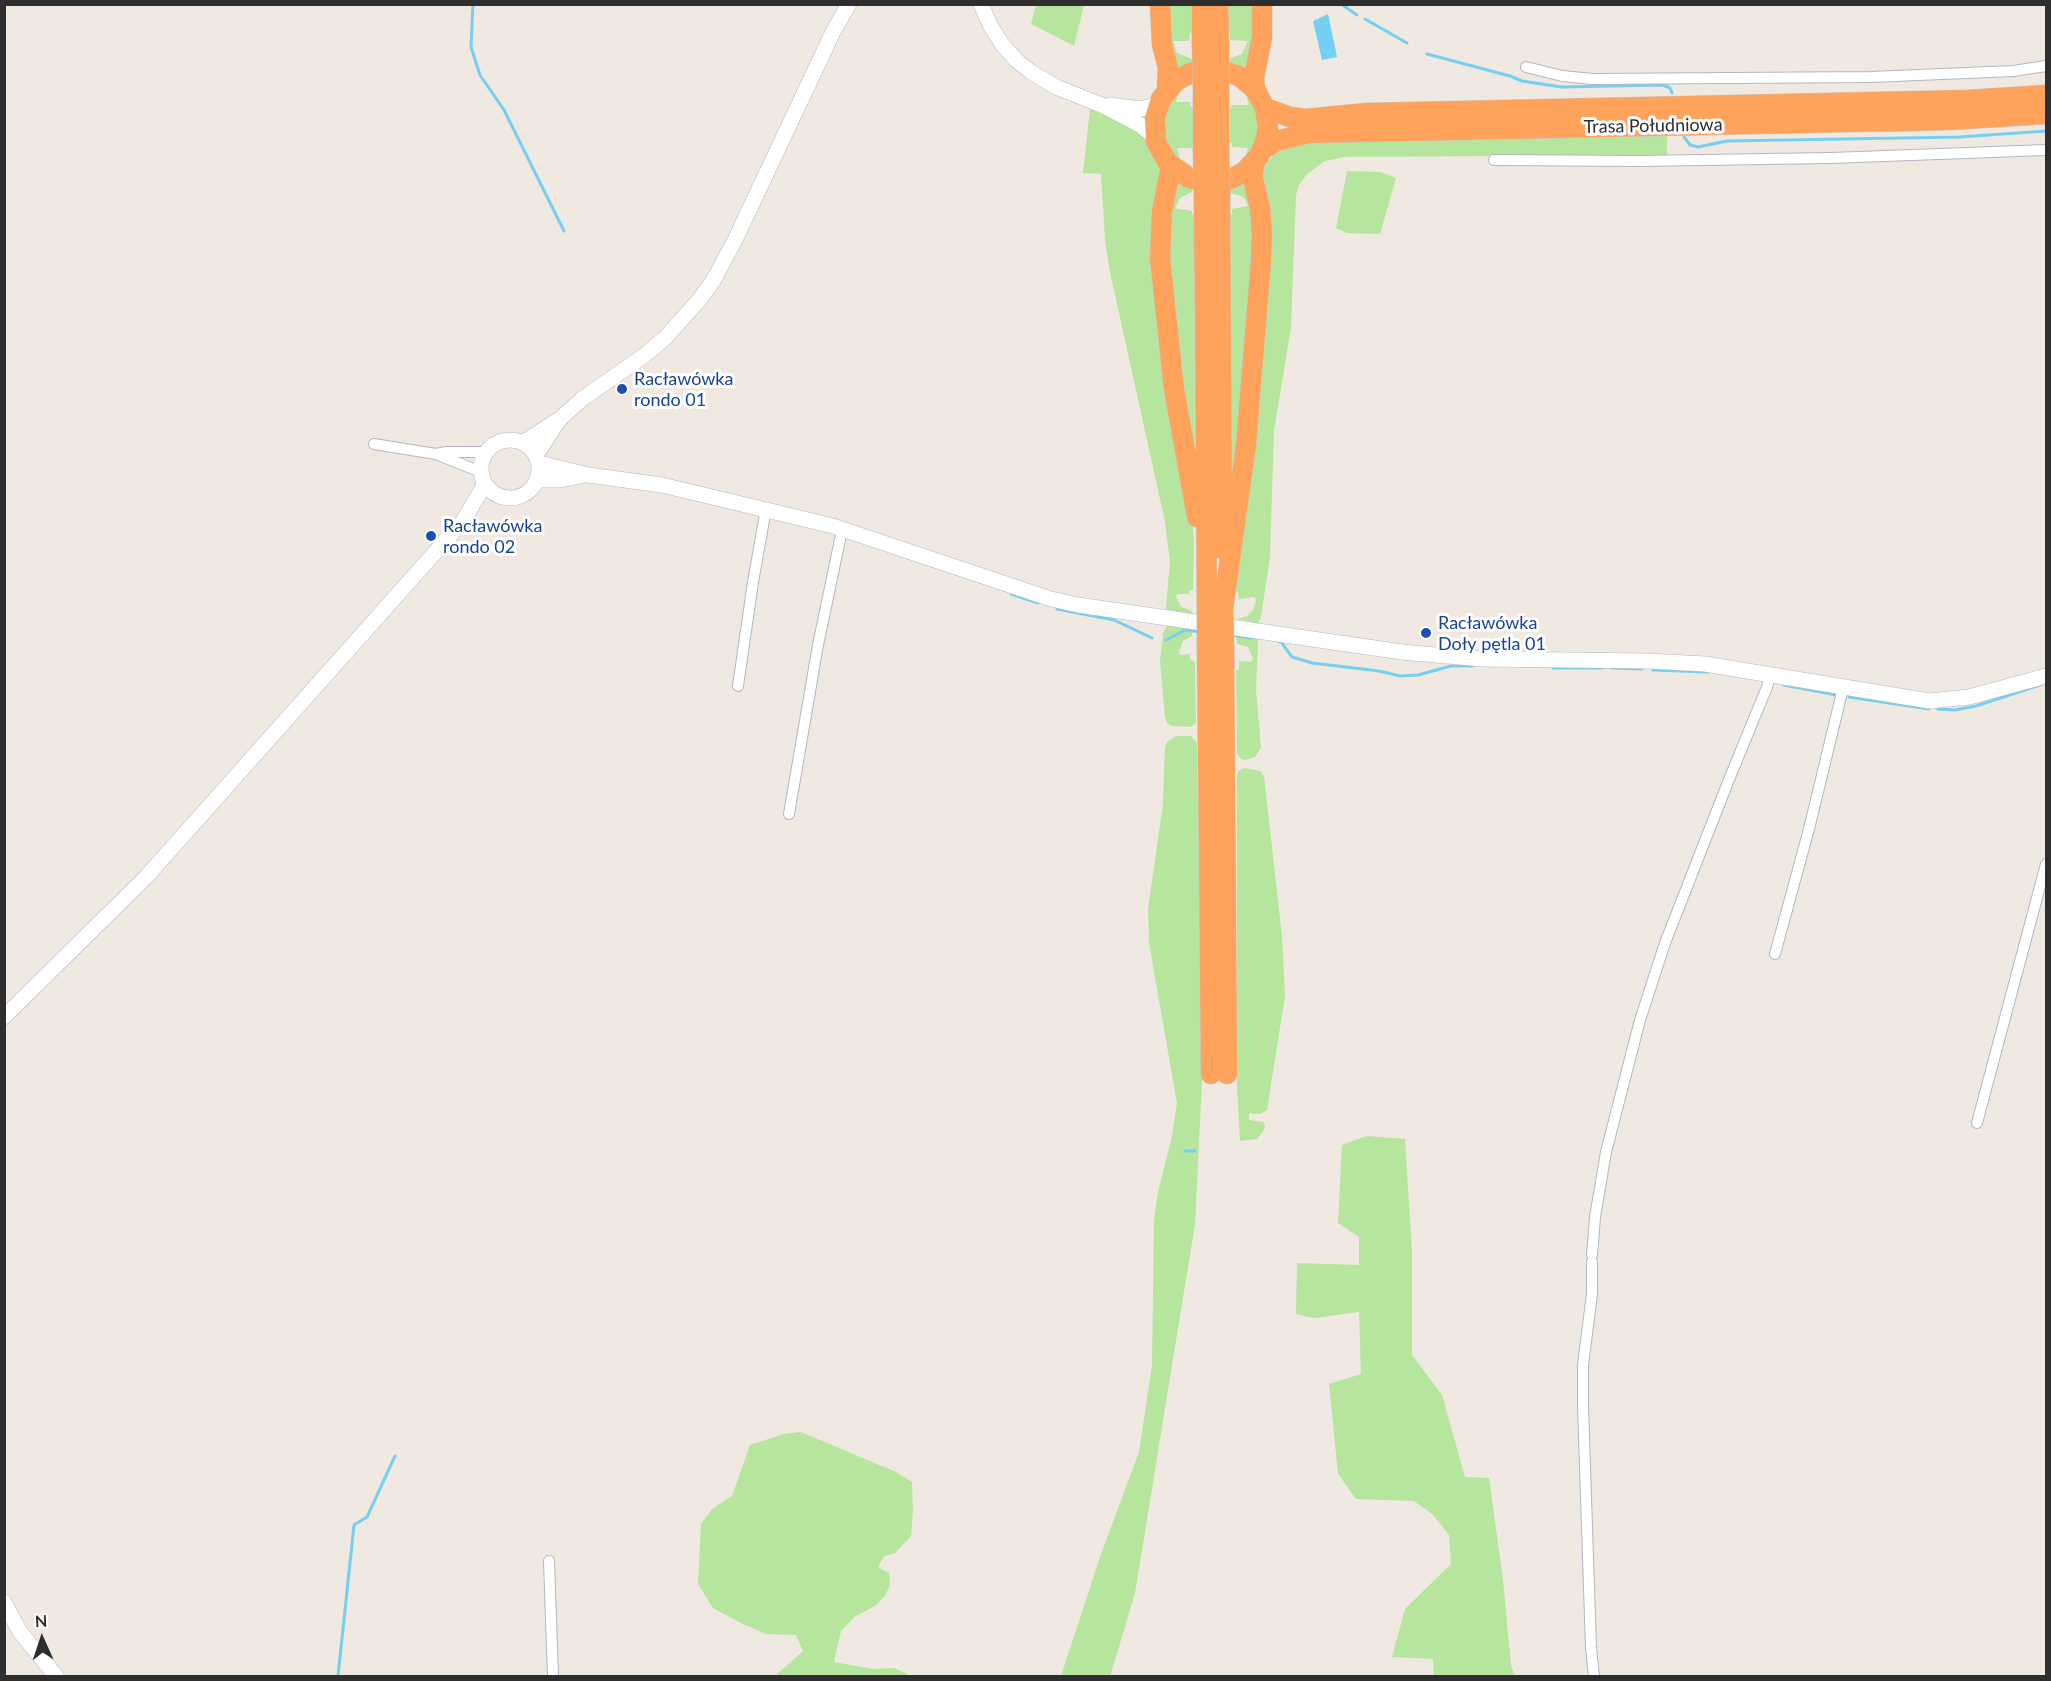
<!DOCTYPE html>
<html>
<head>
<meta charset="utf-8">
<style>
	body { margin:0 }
	#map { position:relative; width:2051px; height:1681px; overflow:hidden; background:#efe9e1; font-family:Lato,sans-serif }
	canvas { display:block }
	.frame { position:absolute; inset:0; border:6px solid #2e2e2e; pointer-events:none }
	.north { position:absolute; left:12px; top:1609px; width:60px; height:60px; -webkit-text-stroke:4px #fff; paint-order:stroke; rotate:357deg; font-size:16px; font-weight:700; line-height:24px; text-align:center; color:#2e2e2e }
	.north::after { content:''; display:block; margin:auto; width:21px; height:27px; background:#2e2e2e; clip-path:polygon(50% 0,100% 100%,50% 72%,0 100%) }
</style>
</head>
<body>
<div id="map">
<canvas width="2051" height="1681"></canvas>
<div class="frame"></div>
<div class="north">N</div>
</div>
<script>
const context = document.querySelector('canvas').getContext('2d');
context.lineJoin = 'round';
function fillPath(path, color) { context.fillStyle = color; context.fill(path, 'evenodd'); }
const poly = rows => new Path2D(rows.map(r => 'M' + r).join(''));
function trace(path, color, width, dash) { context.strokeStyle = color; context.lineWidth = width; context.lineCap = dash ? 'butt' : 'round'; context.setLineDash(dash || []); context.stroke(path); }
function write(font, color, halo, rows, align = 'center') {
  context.font = font + ' Lato,sans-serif'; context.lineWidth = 6; context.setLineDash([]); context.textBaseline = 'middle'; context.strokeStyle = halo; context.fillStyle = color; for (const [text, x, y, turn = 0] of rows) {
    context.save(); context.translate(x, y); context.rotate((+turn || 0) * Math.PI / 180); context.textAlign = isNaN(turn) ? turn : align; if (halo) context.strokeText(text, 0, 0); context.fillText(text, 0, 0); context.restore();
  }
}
fillPath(poly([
	[1036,5,1084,5,1074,46,1031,24],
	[1166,5,1192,5,1192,33,1190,33,1189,41,1173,41,1177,53,1192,59,1192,65,1176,72],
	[1228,5,1255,5,1255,21,1248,73,1229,64,1229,59,1242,54,1248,41,1230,40,1230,33,1228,33],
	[1229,80,1245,91,1255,107,1259,128,1256,142,1245,160,1230,170,1230,167,1236,165,1245,158,1248,148,1232,147,1232,143,1229,143,1229,108,1231,108,1232,105,1249,105,1245,92,1240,87,1229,84],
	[1192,81,1192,85,1183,88,1179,91,1176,102,1190,102,1190,107,1193,107,1193,145,1191,148,1177,148,1180,159,1192,166,1192,170,1181,164,1168,147,1163,132,1165,109,1180,88],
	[1090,109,1130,125,1143,133,1162,171,1194,541,1193,590,1189,590,1189,594,1177,594,1176,597,1181,607,1192,611,1192,614,1167,610,1166,608,1170,562,1165,522,1110,272,1105,240,1101,174,1083,173],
	[1667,132,1667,155,1345,157,1325,161,1306,175,1299,185,1296,195,1291,327,1274,430,1270,556,1261,617,1258,623,1236,619,1246,617,1253,610,1256,601,1255,597,1239,599,1237,591,1235,590,1262,176,1264,167,1276,150,1297,140],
	[1347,171,1380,172,1396,178,1380,234,1347,233,1336,228],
	[1246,179,1256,239,1231,500,1230,214,1232,214,1232,209,1248,206,1245,199,1241,196,1230,193,1230,186],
	[1177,180,1193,187,1192,192,1180,198,1175,208,1192,211,1192,214,1194,215,1195,479,1165,245],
	[1168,624,1192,626,1192,636,1183,641,1179,652,1180,655,1190,654,1190,659,1195,662,1196,723,1191,727,1172,726,1167,723,1165,717,1160,661,1163,633],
	[1236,632,1257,637,1258,644,1256,690,1261,748,1255,757,1245,760,1241,759,1237,754,1236,670,1239,670,1239,661,1252,662,1253,658,1248,647,1237,644],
	[1176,736,1191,736,1197,743,1202,1082,1195,1224,1135,1593,1113,1667,1110,1676,1061,1676,1100,1557,1139,1452,1152,1366,1154,1221,1158,1192,1172,1136,1177,1103,1154,972,1149,941,1148,909,1163,804,1165,748,1167,742],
	[1245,768,1260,771,1264,776,1282,936,1285,996,1267,1110,1260,1114,1249,1113,1249,1120,1263,1122,1265,1126,1264,1130,1257,1139,1240,1141,1237,1086,1237,775,1239,770],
	[1366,1136,1405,1139,1412,1252,1412,1355,1442,1395,1465,1477,1489,1478,1503,1580,1511,1666,1515,1676,1434,1676,1433,1659,1392,1657,1405,1609,1451,1564,1449,1535,1432,1514,1414,1501,1356,1499,1338,1474,1329,1384,1361,1374,1359,1312,1314,1318,1296,1314,1297,1263,1359,1265,1359,1237,1338,1223,1342,1145],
	[801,1432,896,1472,912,1482,913,1509,911,1536,895,1553,884,1556,878,1567,889,1573,890,1585,885,1596,875,1606,854,1617,841,1631,834,1662,873,1669,894,1668,907,1674,906,1676,778,1676,777,1674,803,1651,796,1635,766,1634,743,1624,713,1608,698,1584,701,1524,712,1509,732,1496,750,1445,784,1434]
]), '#b6e59e');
fillPath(poly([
	[1328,14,1337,57,1322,60,1313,21]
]), '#75cff0');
trace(poly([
	[473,4,471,47,480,75,504,110,564,231],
	[1341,4,1357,15],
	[1365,19,1407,43],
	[1427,54,1510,76,1522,81,1561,87,1663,85,1670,88,1672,93],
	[1684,137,1690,145,1698,147,1727,141,1960,137,2046,131],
	[1011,594,1038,603],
	[1057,609,1114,620,1152,638],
	[1231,635,1251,638],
	[1166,640,1185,630,1201,632],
	[1278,641,1281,642,1292,657,1312,663,1379,671,1400,676,1418,675,1451,666,1473,666],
	[1553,668,1602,668],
	[1612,668,1642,669],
	[1653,670,1708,672],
	[1784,685,1836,695],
	[1849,697,1929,709],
	[1938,709,1955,710,1976,706,2043,684],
	[1185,1151,1195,1151],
	[338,1676,354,1525,367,1517,395,1456]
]), '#75cff0', 3);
const street = poly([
	[1526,67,1562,76,1593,79,1871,77,2013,71,2046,66],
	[1494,160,1638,161,1831,158,2046,150],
	[374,444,436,454,481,472],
	[436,454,446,452,486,452],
	[738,686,753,582,766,509],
	[789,814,818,645,842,530],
	[1775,954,1809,829,1843,688],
	[1977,1123,2046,864],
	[1592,1255,1595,1217,1606,1152,1640,1020,1665,943,1728,782,1767,687,1770,675],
	[1592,1262,1592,1294,1583,1365,1583,1406,1591,1648,1594,1676],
	[549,1561,553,1676]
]);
const secondary = poly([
	[981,4,990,25,1002,44,1016,60,1031,72,1056,87,1104,106,1140,125,1155,137],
	[1110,105,1141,109,1159,104],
	'481 469a29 29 0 1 1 58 0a29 29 0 1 1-58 0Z',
	[520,442,527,440,561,418,582,399,645,355,666,337,699,300,713,281,735,240,833,32,849,4],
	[536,455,559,420],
	[539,463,588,475,662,485,833,526,1051,599,1078,605,1402,652,1481,659,1648,661,1705,664,1929,701,1969,697,2046,676],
	[538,480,560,480,585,475],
	[4,1017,146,877,188,830,463,521,485,484],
	[4,1602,20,1632,56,1676]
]);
const highway = poly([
	[1160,4,1162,44,1168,68,1167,90],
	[1202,4,1202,41],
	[1218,4,1219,41],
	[1219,84,1219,149],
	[1203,85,1203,149],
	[1255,89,1239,76,1220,70,1200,70,1188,74,1176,81,1161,99,1155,118,1156,142,1168,163,1189,178,1203,182,1217,182,1231,179,1244,172,1259,156,1264,145,1268,129,1265,108,1255,89,1254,78,1262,37,1262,4],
	[1265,108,1290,117,1305,119,1367,113,1967,100,2046,95],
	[1262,150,1276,141,1309,133,1948,120,2046,114],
	[1171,166,1162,212,1160,258,1174,389,1197,517],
	[1204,194,1207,609],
	[1220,194,1222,549],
	[1223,609,1246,445,1261,260,1262,233,1260,208,1252,175,1255,162],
	[1207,646,1211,1074],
	[1224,647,1227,1074]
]);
trace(street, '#b4b7c1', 12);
trace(secondary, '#b4b7c1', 16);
trace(highway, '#c9c9c9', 21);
trace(street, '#fff', 10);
trace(secondary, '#fff', 15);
trace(highway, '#ffa35c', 20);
const highwayBridge = poly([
	[1202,41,1203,85],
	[1219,41,1219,84],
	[1203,149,1204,194],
	[1219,149,1220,194],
	[1207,609,1207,646],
	[1223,609,1224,647]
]);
trace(highwayBridge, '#c9c9c9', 21, []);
trace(highwayBridge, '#ffa35c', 20);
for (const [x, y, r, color] of [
	[622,389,6,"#1a4fb4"],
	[431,536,6,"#1a4fb4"],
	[1426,633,6,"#1a4fb4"]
]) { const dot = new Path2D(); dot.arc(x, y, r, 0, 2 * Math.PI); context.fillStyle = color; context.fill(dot); trace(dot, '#fff', 2); }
write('18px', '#2e2e2e', '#fff', [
	["Trasa Południowa",1653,126,-1]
]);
write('18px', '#164399', '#fff', [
	["Racławówka",634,379],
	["rondo 01",634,400],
	["Racławówka",443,526],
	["rondo 02",443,547],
	["Racławówka",1438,623],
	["Doły pętla 01",1438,644]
], 'left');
</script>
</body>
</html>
